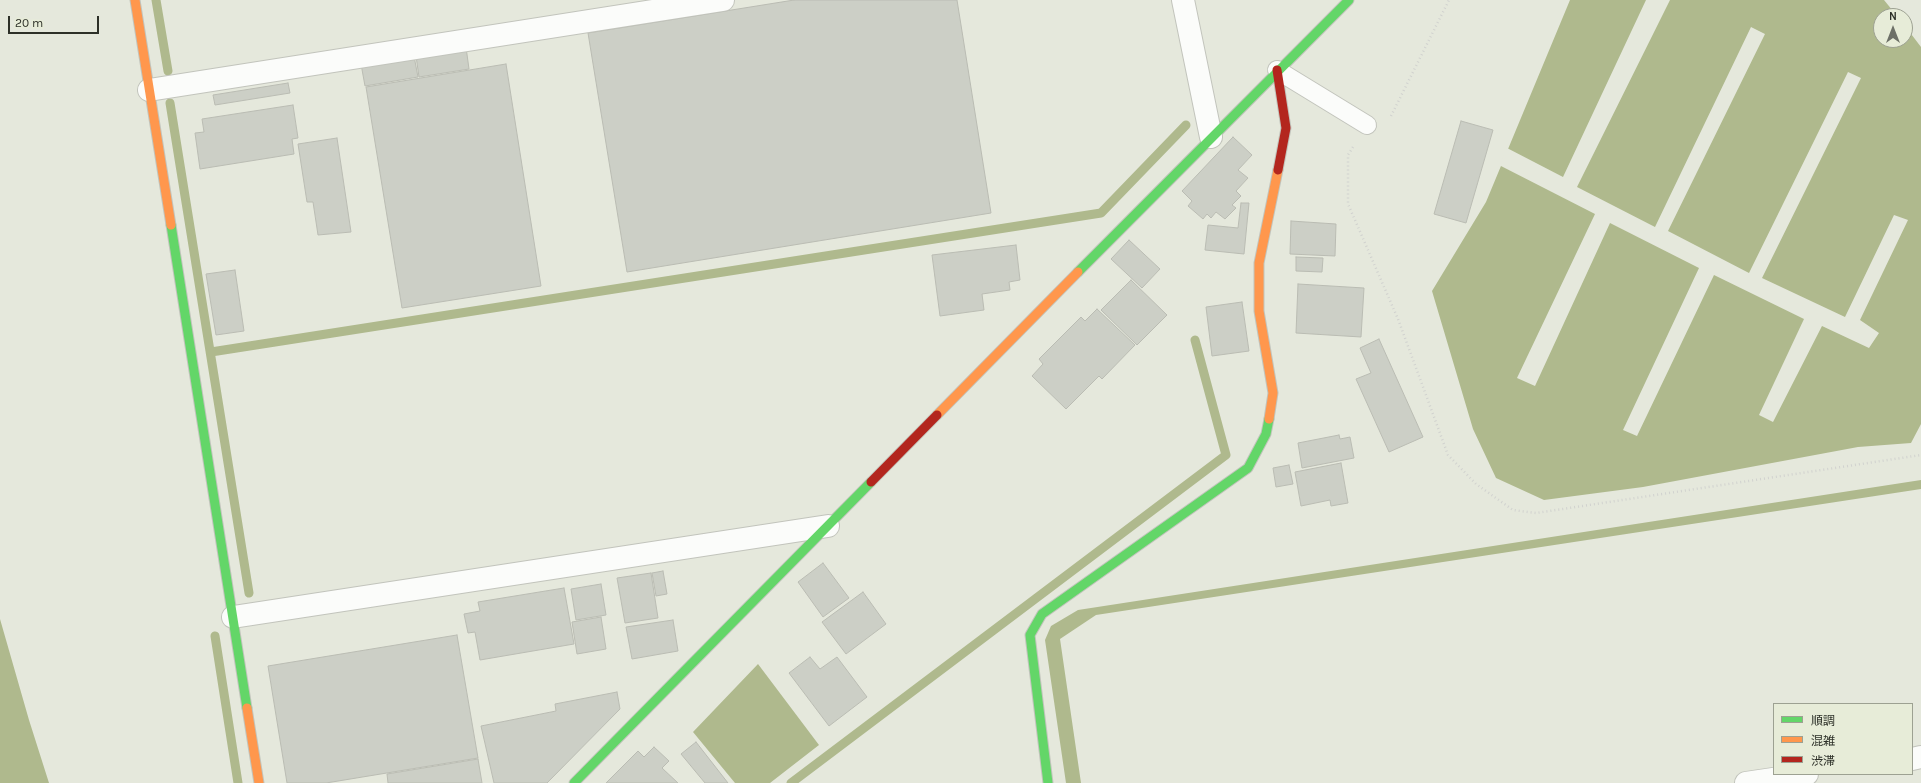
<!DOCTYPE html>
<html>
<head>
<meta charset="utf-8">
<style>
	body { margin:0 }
	#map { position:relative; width:1921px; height:783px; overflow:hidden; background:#e5e8dc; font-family:Karla,"Noto Sans JP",sans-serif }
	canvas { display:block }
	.legend { position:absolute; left:1773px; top:703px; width:140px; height:72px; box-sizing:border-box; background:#e7ecd8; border:1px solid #9da192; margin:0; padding:5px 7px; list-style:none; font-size:12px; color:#2d3028 }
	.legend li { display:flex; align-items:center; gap:8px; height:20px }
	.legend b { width:20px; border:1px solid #9da192 }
	.north { position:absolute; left:1873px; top:8px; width:40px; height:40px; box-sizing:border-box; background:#e7ecd8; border:1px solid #9da192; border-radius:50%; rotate:0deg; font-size:11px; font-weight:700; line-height:16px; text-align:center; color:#2d3028 }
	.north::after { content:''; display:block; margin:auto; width:14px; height:18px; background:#6d7067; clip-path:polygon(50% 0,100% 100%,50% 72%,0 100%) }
	.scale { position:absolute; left:8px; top:16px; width:91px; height:18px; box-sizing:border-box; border:2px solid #2d3028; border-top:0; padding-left:5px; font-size:12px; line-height:14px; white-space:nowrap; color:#2d3028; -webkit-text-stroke:3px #e7ecd8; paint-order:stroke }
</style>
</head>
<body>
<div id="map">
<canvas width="1921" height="783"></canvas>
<ul class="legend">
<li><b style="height:5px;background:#63d668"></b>順調</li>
<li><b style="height:5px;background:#ff974d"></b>混雑</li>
<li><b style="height:5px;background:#b3261e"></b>渋滞</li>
</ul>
<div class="north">N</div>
<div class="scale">20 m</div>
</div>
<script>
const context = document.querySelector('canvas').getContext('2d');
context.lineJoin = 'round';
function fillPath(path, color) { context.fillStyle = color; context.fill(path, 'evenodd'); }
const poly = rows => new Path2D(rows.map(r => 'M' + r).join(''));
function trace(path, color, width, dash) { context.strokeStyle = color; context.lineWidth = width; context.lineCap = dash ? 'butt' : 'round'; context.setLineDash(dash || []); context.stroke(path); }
fillPath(poly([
	[1570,0,1884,0,1897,16,1881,16,1881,40,1905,40,1905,26,1921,47,1921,424,1911,443,1858,447,1643,487,1544,500,1496,478,1473,429,1432,291,1486,202],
	[1921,480,1921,489,1096,615,1060,639,1081,783,1066,783,1045,640,1051,626,1078,610],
	[0,619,29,720,49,783,0,783],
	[758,664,819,745,770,783,735,783,693,732]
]), '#afb98d');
fillPath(poly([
	[1646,0,1670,0,1577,187,1655,227,1751,27,1765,34,1668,231,1749,273,1848,72,1861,78,1762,278,1845,317,1894,215,1908,220,1860,320,1879,333,1869,348,1822,326,1773,422,1759,415,1804,319,1714,275,1637,436,1623,430,1699,268,1610,223,1535,386,1517,378,1595,214,1499,165,1507,148,1563,177]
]), '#e5e8dc');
trace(poly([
	[156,0,168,71],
	[170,103,249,593],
	[211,352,1101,213,1186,125],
	[215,636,238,783],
	[791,783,1226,455,1195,340]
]), '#afb98d', 9);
const building = poly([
	[794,0,957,0,991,213,627,272,588,33,794,0],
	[466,47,469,69,419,77,416,56,466,47],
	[414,56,418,77,365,86,361,64,414,56],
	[506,64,541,286,402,308,366,87,506,64],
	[288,83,290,93,215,105,213,95,288,83],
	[293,105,298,138,292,139,294,154,200,169,195,133,204,132,202,119,293,105],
	[1461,121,1493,130,1466,223,1434,214,1461,121],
	[1233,137,1252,155,1238,170,1248,178,1236,191,1241,196,1232,205,1236,208,1225,219,1216,212,1211,218,1207,214,1203,219,1188,206,1192,201,1182,191,1233,137],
	[337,138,351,232,318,235,313,202,307,202,298,144,337,138],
	[1241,203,1249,203,1244,254,1205,250,1208,225,1238,228,1241,203],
	[1291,221,1336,224,1335,256,1290,254,1291,221],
	[1129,240,1160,269,1142,288,1111,259,1129,240],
	[1016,245,1020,280,1009,282,1010,290,982,294,984,310,940,316,932,255,1016,245],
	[1296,257,1323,258,1322,272,1296,271,1296,257],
	[235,270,244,331,216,335,206,274,235,270],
	[1131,280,1167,315,1137,345,1101,310,1131,280],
	[1298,284,1364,288,1361,337,1296,333,1298,284],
	[1242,302,1249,351,1212,356,1206,307,1242,302],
	[1097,309,1135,345,1102,379,1099,376,1066,409,1032,376,1043,364,1039,359,1081,317,1085,321,1097,309],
	[1379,339,1423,437,1389,452,1356,379,1371,373,1360,348,1379,339],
	[1339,435,1340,439,1350,437,1354,458,1302,468,1298,443,1339,435],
	[1341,463,1348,503,1331,506,1330,500,1301,506,1295,472,1341,463],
	[1289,465,1293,484,1276,487,1273,468,1289,465],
	[823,563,849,598,823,617,798,582,823,563],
	[663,571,667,594,656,596,652,573,663,571],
	[651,573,658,618,625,623,617,578,651,573],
	[601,584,606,615,576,620,571,589,601,584],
	[564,588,574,644,480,660,475,632,468,633,464,614,480,611,478,602,564,588],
	[863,592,886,624,846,654,822,622,863,592],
	[601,617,606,649,577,654,572,622,601,617],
	[673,620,678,651,632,659,626,627,673,620],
	[457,635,478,758,326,783,287,783,268,666,457,635],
	[810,657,820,669,837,657,867,697,829,726,789,673,810,657],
	[617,692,620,709,547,783,494,783,481,726,556,711,555,704,617,692],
	[696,742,728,783,705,783,681,754,696,742],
	[654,747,669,761,662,768,678,783,606,783,638,751,644,757,654,747],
	[478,759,482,783,388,783,387,774,478,759]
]);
fillPath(building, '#cccfc6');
trace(building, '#babcb3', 1);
const lane = poly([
	[1277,70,1367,125]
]);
const street = poly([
	[1183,0,1211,137],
	[149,90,723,0],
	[233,617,828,526],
	[1912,759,1921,757],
	[1746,783,1807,774]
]);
const fast = poly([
	[171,225,247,708],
	[1078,272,1349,0],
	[574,783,871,482],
	[1048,783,1030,635,1042,614,1248,468,1266,434,1269,419]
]);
const slow = poly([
	[135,0,171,225],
	[937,415,1078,272],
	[1269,419,1273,393,1259,311,1259,263,1278,170],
	[247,708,259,783]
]);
const jam = poly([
	[1277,70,1286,128,1278,170],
	[871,482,937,415]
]);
trace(lane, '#c2c4bc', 20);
trace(street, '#c2c4bc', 24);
trace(fast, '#c2c4bc', 11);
trace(slow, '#c2c4bc', 11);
trace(jam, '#c2c4bc', 11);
trace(poly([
	[1391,116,1449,0],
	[1353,147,1348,155,1348,204,1398,319,1448,455,1476,484,1513,510,1536,513,1921,455]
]), '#d1d2cf', 2.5, [1, 3]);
trace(lane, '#fbfcfa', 18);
trace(street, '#fbfcfa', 22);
trace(fast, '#63d668', 9);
trace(slow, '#ff974d', 9);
trace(jam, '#b3261e', 9);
</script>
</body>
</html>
